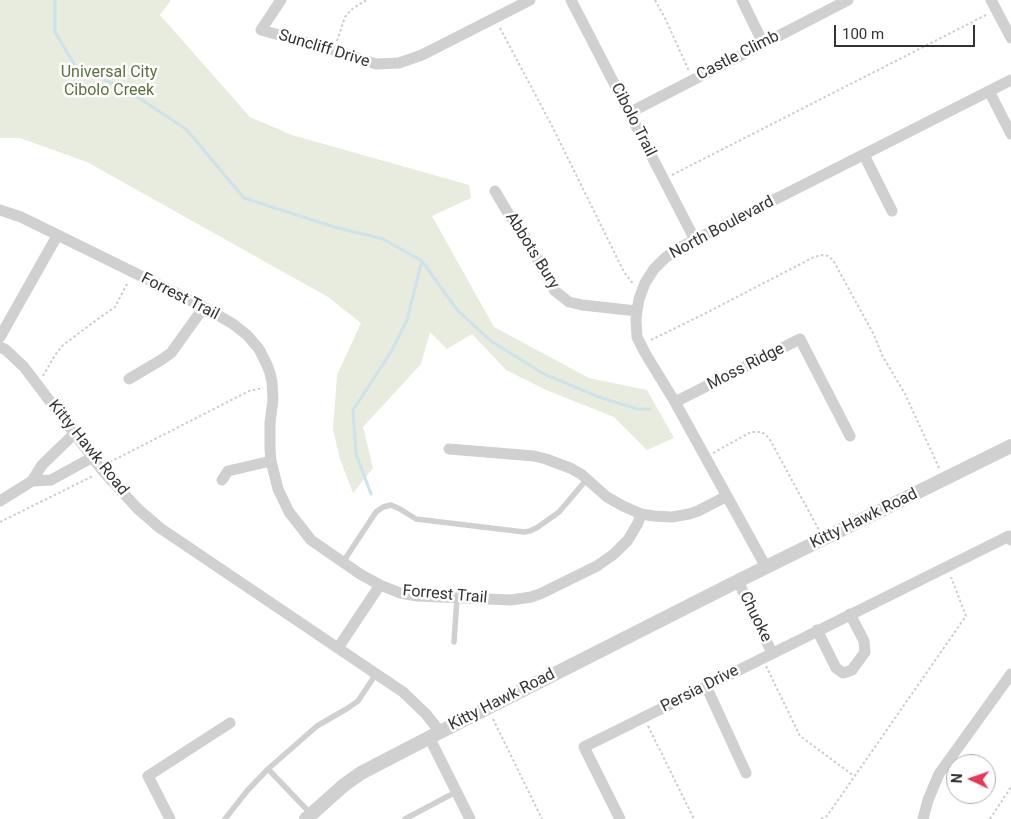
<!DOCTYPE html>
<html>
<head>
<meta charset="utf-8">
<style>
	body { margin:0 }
	#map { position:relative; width:1011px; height:819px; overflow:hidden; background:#fff; font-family:Roboto,sans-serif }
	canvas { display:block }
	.north { position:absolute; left:946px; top:754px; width:50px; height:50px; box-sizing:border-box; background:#fff; border:1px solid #adadad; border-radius:50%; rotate:273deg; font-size:14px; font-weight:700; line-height:20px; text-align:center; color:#333 }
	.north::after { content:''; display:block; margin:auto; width:18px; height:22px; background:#e83757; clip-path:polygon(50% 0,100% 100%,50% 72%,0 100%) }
	.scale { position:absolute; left:834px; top:25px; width:141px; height:22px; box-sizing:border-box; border:2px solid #333; border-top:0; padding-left:6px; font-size:15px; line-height:18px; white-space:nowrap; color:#333; -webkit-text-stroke:4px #fff; paint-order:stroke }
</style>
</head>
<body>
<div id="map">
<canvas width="1011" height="819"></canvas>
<div class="north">N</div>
<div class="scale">100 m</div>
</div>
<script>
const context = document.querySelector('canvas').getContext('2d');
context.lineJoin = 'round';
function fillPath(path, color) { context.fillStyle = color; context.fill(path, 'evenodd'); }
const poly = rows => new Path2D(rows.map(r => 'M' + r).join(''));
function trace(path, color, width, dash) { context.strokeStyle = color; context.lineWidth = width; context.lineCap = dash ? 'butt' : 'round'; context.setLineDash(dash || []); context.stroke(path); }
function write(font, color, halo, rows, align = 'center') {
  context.font = font + ' Roboto,sans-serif'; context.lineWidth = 5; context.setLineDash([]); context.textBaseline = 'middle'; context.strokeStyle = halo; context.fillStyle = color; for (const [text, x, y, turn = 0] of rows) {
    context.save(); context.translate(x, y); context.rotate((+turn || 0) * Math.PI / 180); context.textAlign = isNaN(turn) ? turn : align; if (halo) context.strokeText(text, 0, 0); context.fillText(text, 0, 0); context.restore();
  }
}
fillPath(poly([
	[0,0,171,0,160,15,250,117,292,135,469,185,471,198,432,216,494,327,589,378,647,390,674,438,647,450,614,417,546,390,506,370,472,334,447,349,430,332,421,364,363,427,373,468,353,493,340,459,333,430,337,375,361,323,328,297,87,162,20,138,0,138]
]), '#e7ecdf');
trace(poly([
	[55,0,55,32,76,67,127,90,186,129,244,198,334,227,383,239,422,261,458,311,491,341,544,374,599,397,638,409,650,409],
	[371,494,356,454,353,410,391,352,407,320,422,261]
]), '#cce3ec', 3);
trace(poly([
	[655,0,665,18,689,71],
	[500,28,553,128,624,272,634,285],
	[337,41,345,17,351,10,358,5,367,0],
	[672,175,986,15],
	[651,340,704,314,814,257,822,255,828,256,833,260,874,335,882,355,905,394,940,470],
	[43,376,55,355,63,345,102,316,115,307,128,282],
	[713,453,751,432,762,432,769,438,819,530],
	[110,462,249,391,263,388],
	[0,522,93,476],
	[766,666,800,736,854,776],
	[493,719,542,819],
	[648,726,694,819],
	[821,819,827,816,966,616,951,577],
	[990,819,1011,787]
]), '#cdcdcd', 2, [2.5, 2.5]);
trace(poly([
	[343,562,376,512,383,507,391,505,400,509,416,519,524,532,530,531,538,527,559,512,587,479],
	[454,642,457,598],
	[268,769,311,814],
	[225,819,247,791,268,769,317,726,348,708,358,701,376,674],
	[405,819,456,792]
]), '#d0d0d0', 5.5);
trace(poly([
	[281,0,261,30,333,50,376,64,399,63,422,55,530,0],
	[571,0,695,240],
	[742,0,763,43],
	[991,0,1011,38],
	[989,91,1011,134],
	[629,113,848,0],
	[864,155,892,211],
	[495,191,508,213,524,235,555,291,569,302,582,305,637,311],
	[0,210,21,217,204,307,233,324,247,335,259,349,267,365,270,373,272,382,273,400,270,422,270,450,271,461,278,489,289,512,311,540,360,574,380,585,400,593,417,596,511,600,531,597,540,594,597,566,614,554,628,540,638,523,641,514],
	[0,337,57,236],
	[0,347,6,350,24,367,102,470,138,509,160,528,403,692,426,714,440,732],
	[129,379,161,360,171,353,204,307],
	[675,402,800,339,850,436],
	[449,449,534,456,546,459,570,468,581,474,607,497,623,506,641,514,654,516,672,517,689,514,698,511,727,496],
	[222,480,228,471,271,461],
	[32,481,51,480,93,457],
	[0,501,32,481,42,465,75,433],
	[766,567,675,402,645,353,637,337,636,320,637,311,639,299,645,283,654,269,665,258,679,248,1011,80],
	[738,581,772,653],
	[817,630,836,668,843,673,852,670,865,652,864,641,850,614],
	[338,648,380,585],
	[706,686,746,773],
	[429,737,470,819],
	[170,819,148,776,230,723],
	[620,819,584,747,1009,536,1011,540],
	[923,819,928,800,939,774,1011,674]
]), '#d0d0d0', 11);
trace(poly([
	[306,819,344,785,361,773,440,732,738,581,1011,446]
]), '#d0d0d0', 14);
write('16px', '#333', '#fff', [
	["Suncliff Drive",324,49,17],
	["Castle Climb",738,56,-27],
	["Cibolo Trail",633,120,63],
	["North Boulevard",722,228,-28],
	["Abbots Bury",532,251,58],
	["Forrest Trail",180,297,27],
	["Moss Ridge",746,367,-27],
	["Kitty Hawk Road",88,448,51],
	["Kitty Hawk Road",864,519,-26],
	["Forrest Trail",445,595,5],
	["Chuoke",755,617,64],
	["Persia Drive",700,689,-27],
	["Kitty Hawk Road",502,700,-27]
]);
write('16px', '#5b703f', '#fff', [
	["Universal City",109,73],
	["Cibolo Creek",109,91]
]);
</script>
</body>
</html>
